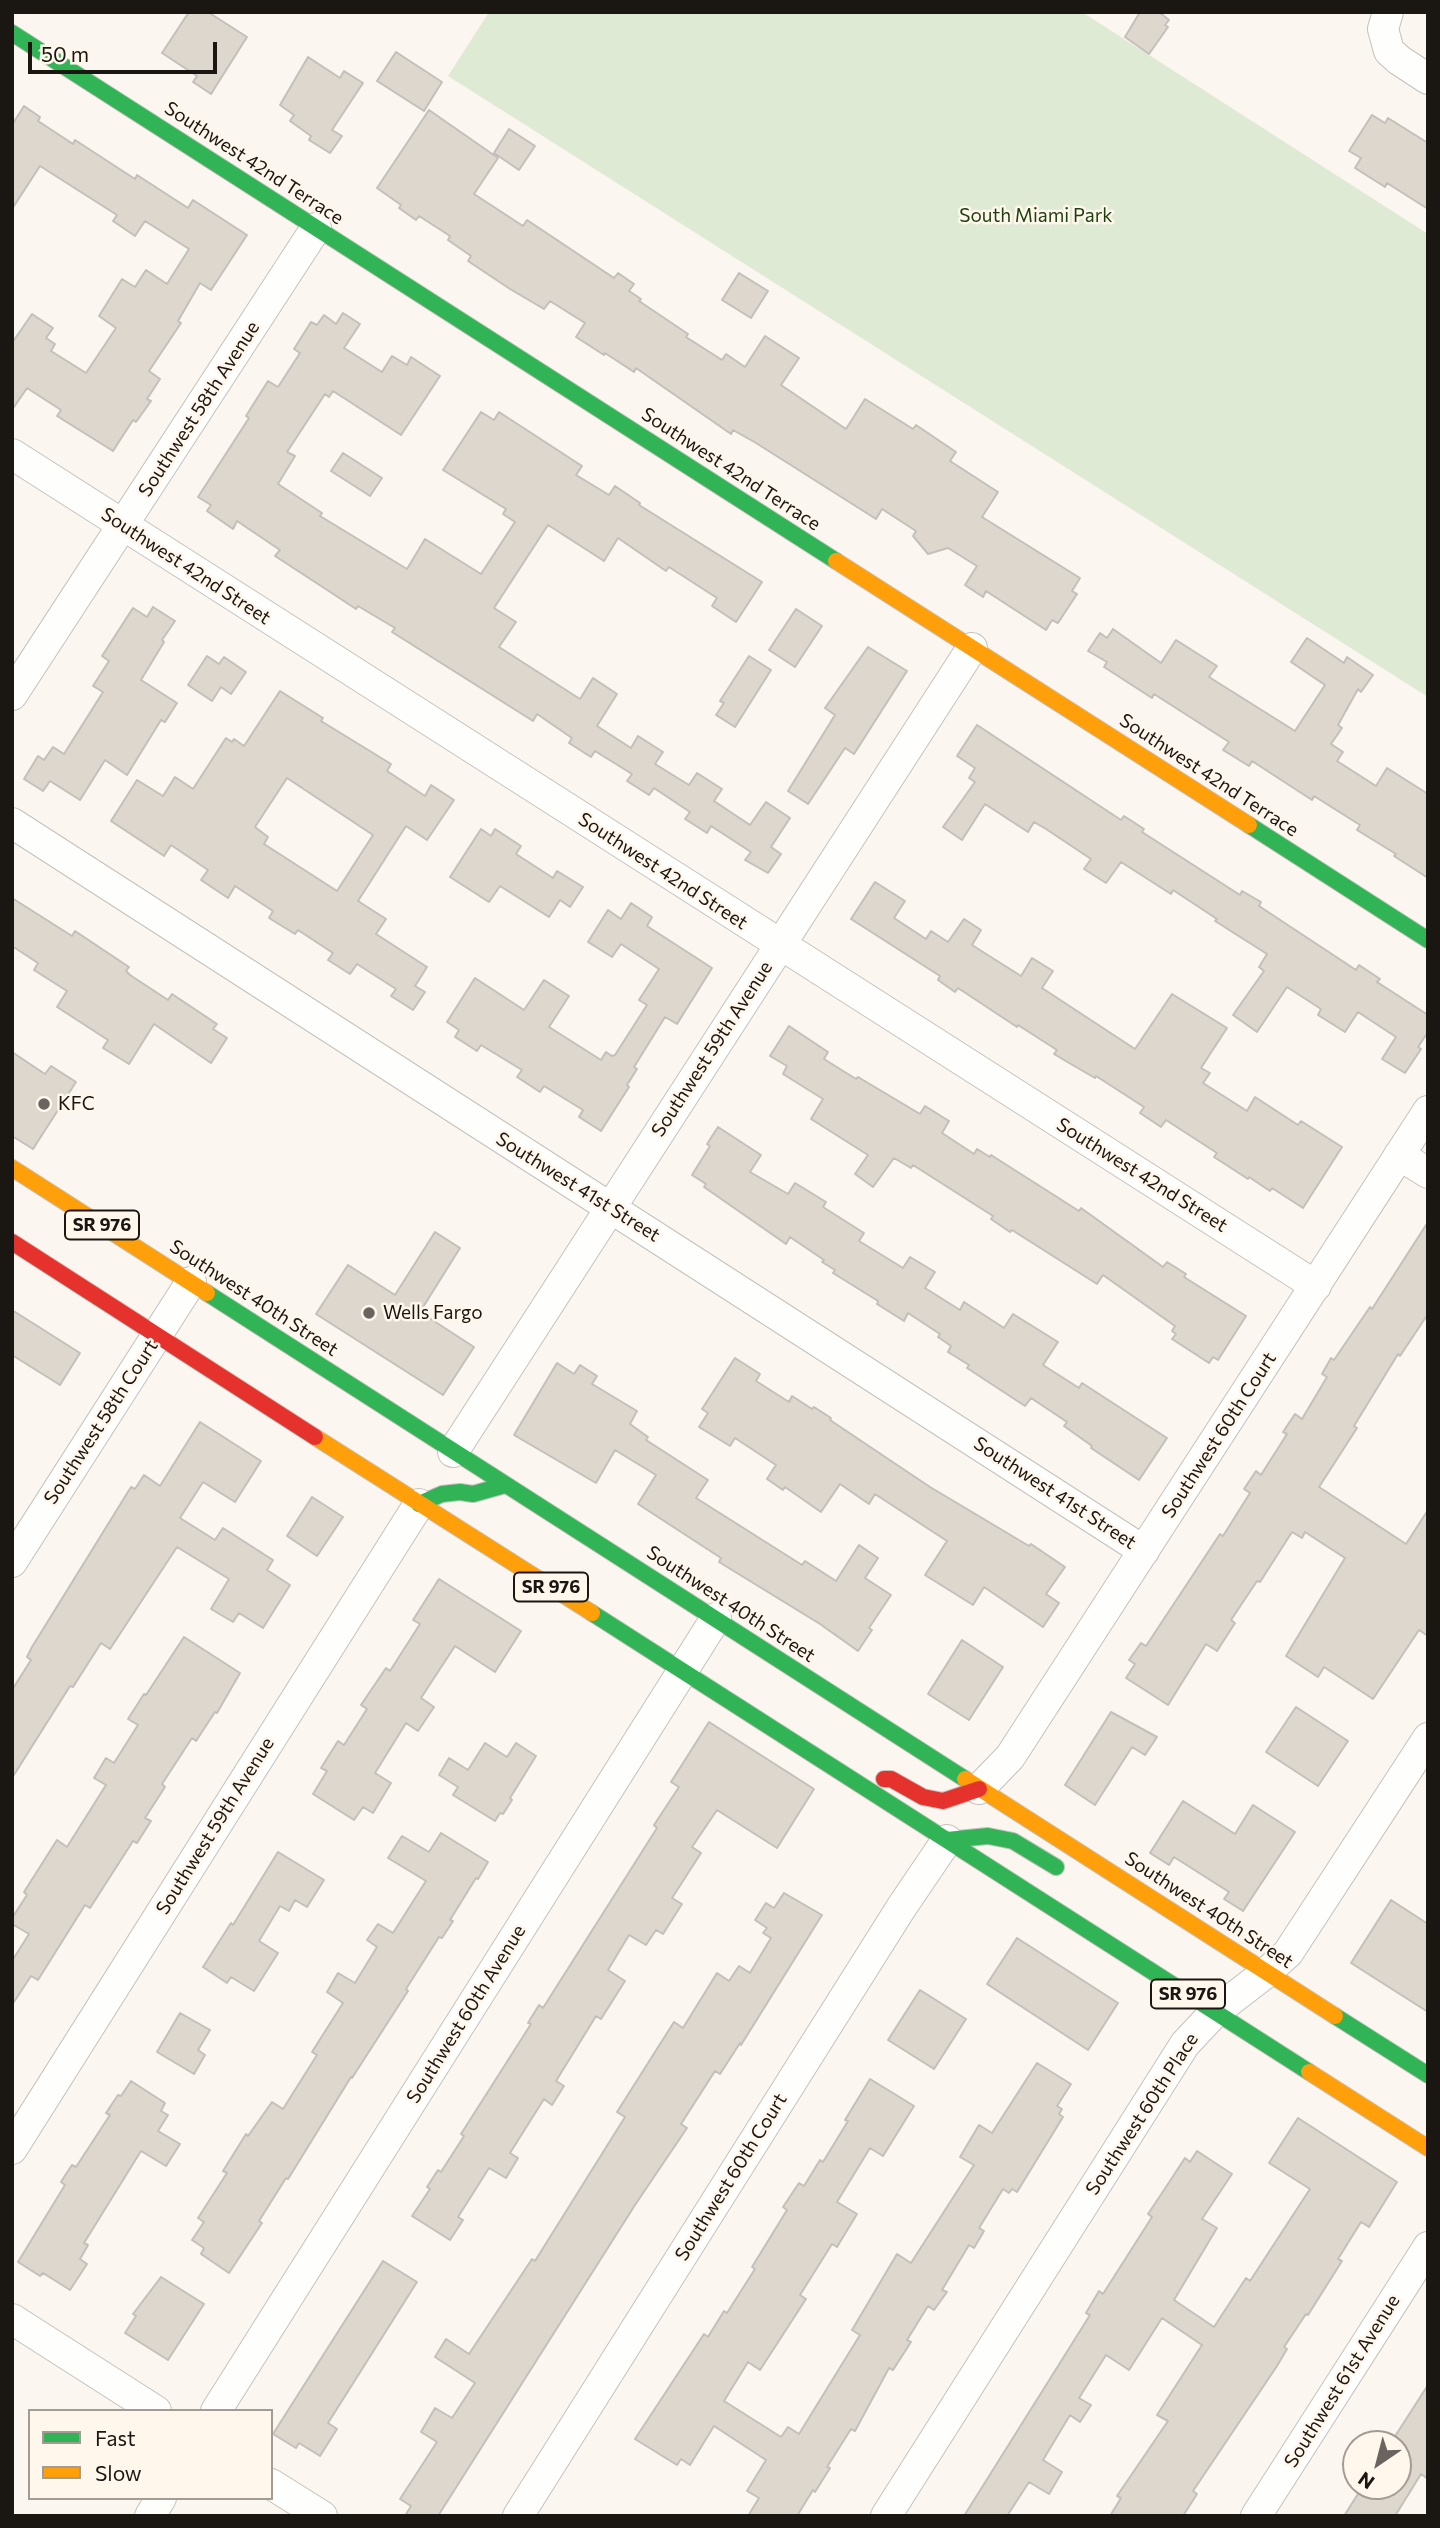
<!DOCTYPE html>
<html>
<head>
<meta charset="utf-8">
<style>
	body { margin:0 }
	#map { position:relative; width:1440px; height:2528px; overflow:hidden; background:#fbf6f0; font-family:Commissioner,sans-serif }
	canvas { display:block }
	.frame { position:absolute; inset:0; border:14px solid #1a1612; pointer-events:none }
	.legend { position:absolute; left:28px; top:2409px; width:245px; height:91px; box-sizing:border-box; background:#fff6ec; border:2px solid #a39c95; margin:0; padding:9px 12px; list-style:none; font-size:21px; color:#1a1612 }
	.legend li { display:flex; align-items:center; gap:14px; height:35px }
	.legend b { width:35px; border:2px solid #a39c95 }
	.north { position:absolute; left:1342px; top:2430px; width:70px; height:70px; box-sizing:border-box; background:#fff6ec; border:2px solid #a39c95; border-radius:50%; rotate:215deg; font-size:19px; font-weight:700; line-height:28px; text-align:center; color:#1a1612 }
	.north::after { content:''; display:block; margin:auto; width:24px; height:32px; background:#696460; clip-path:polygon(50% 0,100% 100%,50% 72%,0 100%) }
	.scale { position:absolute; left:28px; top:42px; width:189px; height:32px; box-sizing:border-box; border:4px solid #1a1612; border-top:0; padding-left:9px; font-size:21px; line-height:24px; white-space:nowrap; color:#1a1612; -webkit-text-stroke:5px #fff6ec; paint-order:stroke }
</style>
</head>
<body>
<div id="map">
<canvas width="1440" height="2528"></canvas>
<div class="frame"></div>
<ul class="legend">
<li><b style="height:9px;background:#30b455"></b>Fast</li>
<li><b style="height:9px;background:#ff9f0a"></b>Slow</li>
</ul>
<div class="north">N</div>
<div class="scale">50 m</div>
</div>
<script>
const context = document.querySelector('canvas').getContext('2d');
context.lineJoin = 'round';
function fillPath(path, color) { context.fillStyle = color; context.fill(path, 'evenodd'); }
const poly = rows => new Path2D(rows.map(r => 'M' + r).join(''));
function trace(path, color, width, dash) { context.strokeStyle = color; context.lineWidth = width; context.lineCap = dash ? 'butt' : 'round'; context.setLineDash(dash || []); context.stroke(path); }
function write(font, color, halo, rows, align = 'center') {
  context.font = font + ' Commissioner,sans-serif'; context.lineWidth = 5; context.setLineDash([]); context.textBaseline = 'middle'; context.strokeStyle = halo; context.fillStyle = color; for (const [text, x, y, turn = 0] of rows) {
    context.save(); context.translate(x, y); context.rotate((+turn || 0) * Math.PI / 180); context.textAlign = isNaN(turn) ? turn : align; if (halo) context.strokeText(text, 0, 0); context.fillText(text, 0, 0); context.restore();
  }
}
fillPath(poly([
	[489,12,1082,12,1428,234,1428,697,448,76]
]), '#deead4');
const building = poly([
	[189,12,208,12,247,37,211,94,193,82,197,76,162,53,189,12],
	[1140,12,1159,12,1169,20,1165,25,1168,27,1149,54,1125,37,1140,12],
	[396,52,442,82,424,111,377,81,396,52],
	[308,57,340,78,344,71,363,83,332,130,342,136,330,153,309,140,311,136,290,121,294,115,280,105,308,57],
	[24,106,40,117,38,121,73,144,75,140,135,179,137,175,188,208,193,200,247,235,211,290,200,283,178,321,181,323,149,371,160,379,147,399,151,401,136,422,133,420,113,451,57,416,61,410,27,388,12,410,12,343,32,314,53,328,46,338,55,344,51,351,86,373,116,328,99,316,122,279,135,287,146,270,167,284,189,249,145,221,135,236,113,221,117,215,40,166,12,209,12,125,24,106],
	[429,110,498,158,474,194,523,226,527,220,614,278,618,273,634,284,629,291,641,299,639,301,688,334,686,337,722,360,726,354,745,367,765,336,799,358,781,385,846,429,865,399,913,429,916,425,956,452,950,461,998,492,982,517,1080,578,1072,591,1077,594,1058,623,1052,620,1046,630,986,591,983,597,965,585,977,566,948,548,928,554,913,536,916,531,882,509,876,519,756,443,733,430,731,434,636,368,634,372,605,353,604,355,576,337,585,323,550,301,544,309,510,289,468,261,471,256,448,240,450,236,419,216,416,220,399,208,401,205,377,188,429,110],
	[1372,115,1385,123,1388,118,1428,143,1428,209,1387,183,1385,187,1355,168,1361,158,1349,151,1372,115],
	[509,129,535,146,519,170,494,153,509,129],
	[739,273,768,291,751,318,722,300,739,273],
	[343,313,360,324,344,348,382,372,392,356,407,365,411,357,440,376,401,435,333,391,329,397,325,394,287,452,295,456,278,484,322,513,320,516,407,569,425,539,481,574,515,522,503,514,506,509,443,470,481,412,494,420,499,412,582,466,576,475,609,495,615,486,640,503,639,505,762,582,736,622,712,606,717,598,669,567,666,571,618,538,604,561,548,525,494,608,516,622,499,647,580,699,593,678,617,694,597,726,631,748,638,736,663,752,655,764,689,785,697,773,722,789,714,801,750,825,766,802,790,818,771,847,781,854,768,873,745,860,751,852,711,826,707,833,685,819,690,812,654,788,649,795,627,781,632,774,595,751,591,757,569,743,572,738,537,714,533,721,392,632,395,628,358,606,356,609,321,586,275,556,280,550,237,521,233,529,207,511,211,505,198,497,249,418,246,416,268,381,278,387,300,353,294,349,311,322,317,325,324,315,336,324,343,313],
	[343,453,382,478,370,496,331,471,343,453],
	[153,607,175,621,162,640,164,642,141,680,177,703,165,722,161,720,127,775,105,760,80,800,50,781,43,791,24,779,38,756,44,760,53,747,64,754,103,692,93,686,109,661,102,656,133,608,147,617,153,607],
	[796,609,822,626,795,667,769,650,796,609],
	[1113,629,1161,663,1176,640,1217,666,1209,677,1295,731,1325,685,1291,662,1307,638,1344,663,1347,657,1373,675,1361,692,1358,689,1338,725,1342,728,1331,744,1343,752,1337,761,1376,786,1387,768,1428,794,1428,878,1394,856,1396,854,1357,830,1360,825,1314,796,1312,800,1252,761,1249,766,1223,750,1229,742,1154,694,1152,698,1104,667,1107,662,1088,651,1100,633,1107,638,1113,629],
	[868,647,907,671,854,754,845,748,808,804,788,791,835,715,825,708,868,647],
	[207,656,219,664,224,657,246,672,231,694,221,687,212,701,188,685,207,656],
	[749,656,771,670,735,727,716,715,724,703,720,701,749,656],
	[280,691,323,718,321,721,391,764,387,771,425,796,431,785,454,800,427,840,406,826,358,901,386,919,376,934,427,967,415,986,425,992,413,1010,391,996,396,989,357,964,350,974,328,960,333,953,298,930,295,934,269,918,273,911,235,886,228,898,201,880,208,870,171,845,164,856,111,821,137,780,163,796,175,777,193,789,226,738,232,742,234,739,244,746,280,691],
	[287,778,373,835,337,891,264,844,268,837,255,827,287,778],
	[977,725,1121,820,1124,816,1144,829,1142,832,1240,895,1242,891,1261,902,1259,906,1356,970,1359,965,1380,979,1377,982,1428,1015,1428,1032,1418,1047,1421,1049,1405,1073,1382,1059,1396,1037,1358,1012,1345,1032,1318,1015,1321,1009,1287,987,1257,1032,1233,1015,1264,971,1259,967,1267,954,1215,921,1217,919,1173,890,1171,894,1121,862,1106,883,1084,869,1091,859,1046,829,1034,822,1028,832,985,804,962,840,943,827,975,782,969,778,975,768,957,756,977,725],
	[481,829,491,836,495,829,521,846,516,854,553,878,557,871,583,887,570,907,560,900,549,917,500,886,489,902,450,877,481,829],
	[875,882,905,901,894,918,926,939,931,931,948,942,964,919,981,930,972,945,1021,976,1032,958,1053,971,1042,988,1135,1049,1172,994,1227,1028,1201,1068,1210,1073,1203,1083,1247,1111,1255,1097,1298,1125,1301,1121,1342,1147,1303,1208,1272,1188,1270,1191,1249,1177,1248,1179,1214,1157,1217,1153,1166,1120,1161,1127,1140,1113,1144,1107,1096,1076,1095,1078,1064,1060,1054,1054,1057,1050,1018,1025,1017,1027,958,988,955,992,938,980,940,976,851,919,875,882],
	[12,898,72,936,75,931,129,967,126,971,130,975,168,1000,172,994,217,1024,213,1029,227,1038,211,1063,154,1024,129,1064,103,1048,108,1040,57,1007,67,991,34,970,38,963,12,946,12,898],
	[631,903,652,917,647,926,712,968,677,1024,665,1017,634,1067,637,1069,627,1085,629,1087,601,1131,579,1117,583,1110,544,1086,540,1092,517,1077,522,1070,481,1045,477,1051,455,1037,459,1030,447,1022,475,978,524,1010,544,980,569,996,549,1027,601,1060,606,1052,612,1056,615,1055,647,1005,639,1000,659,969,621,944,612,957,588,942,608,910,621,919,631,903],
	[789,1026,828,1052,824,1059,856,1079,858,1077,920,1114,925,1106,949,1121,942,1133,974,1154,977,1149,990,1157,991,1155,1079,1211,1081,1208,1163,1267,1167,1262,1186,1274,1184,1277,1246,1316,1218,1360,1213,1357,1209,1363,1172,1339,1176,1334,1172,1331,1175,1326,1103,1275,1097,1284,1012,1230,1010,1232,991,1219,993,1216,913,1165,911,1168,894,1158,873,1187,855,1174,868,1155,811,1119,823,1099,783,1074,787,1066,770,1056,789,1026],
	[12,1052,45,1074,51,1066,76,1082,33,1149,12,1136,12,1052],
	[718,1127,761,1155,750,1172,788,1194,795,1183,826,1202,823,1207,864,1233,859,1241,903,1268,910,1257,935,1272,925,1288,960,1310,964,1302,1004,1328,1013,1314,1058,1342,1043,1365,1079,1388,1082,1383,1167,1438,1139,1480,1091,1448,1092,1446,1064,1426,1067,1422,1031,1398,1025,1406,967,1368,969,1365,948,1352,951,1346,938,1337,940,1334,908,1313,904,1321,877,1304,878,1301,833,1273,835,1270,822,1262,824,1260,790,1237,786,1244,704,1187,706,1184,692,1175,710,1146,707,1144,718,1127],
	[1428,1222,1428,1314,1400,1356,1398,1354,1354,1426,1357,1428,1319,1487,1406,1544,1428,1510,1428,1636,1419,1630,1373,1699,1324,1667,1318,1677,1286,1656,1345,1558,1305,1532,1302,1538,1292,1532,1260,1582,1257,1581,1231,1620,1235,1623,1217,1651,1206,1644,1168,1705,1126,1678,1135,1664,1129,1660,1141,1643,1146,1646,1220,1534,1223,1536,1250,1493,1244,1489,1256,1471,1261,1475,1287,1434,1283,1432,1295,1414,1302,1419,1327,1377,1322,1374,1331,1358,1334,1360,1370,1307,1372,1309,1428,1222],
	[435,1232,460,1248,420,1312,474,1347,443,1395,316,1314,348,1265,395,1295,435,1232],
	[12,1310,80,1353,60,1385,12,1355,12,1310],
	[735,1358,760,1374,756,1381,789,1402,792,1396,812,1409,814,1407,831,1418,830,1420,930,1487,1029,1546,1031,1544,1065,1567,1046,1594,1059,1603,1043,1627,984,1587,973,1605,925,1575,947,1541,875,1494,869,1504,840,1484,821,1512,785,1487,783,1490,767,1479,776,1465,735,1438,730,1446,699,1427,708,1413,702,1409,735,1358],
	[557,1363,574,1374,580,1365,597,1376,592,1384,637,1411,630,1424,648,1437,646,1440,708,1480,696,1498,802,1565,805,1561,836,1581,859,1545,878,1558,865,1578,891,1595,869,1628,872,1630,858,1651,820,1624,719,1562,721,1558,638,1504,656,1475,615,1450,596,1483,514,1435,557,1363],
	[200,1422,261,1461,235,1502,203,1482,180,1518,215,1540,223,1528,273,1560,267,1570,290,1585,263,1628,239,1613,233,1622,211,1609,229,1579,177,1547,110,1649,101,1643,73,1687,70,1686,12,1778,12,1690,31,1660,27,1657,32,1647,131,1487,135,1489,144,1475,160,1486,200,1422],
	[312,1497,343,1517,317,1556,287,1536,312,1497],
	[439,1579,521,1631,495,1672,455,1646,421,1698,434,1707,418,1731,406,1723,375,1773,391,1783,373,1813,363,1807,354,1820,313,1794,327,1771,321,1768,338,1741,344,1745,367,1709,361,1705,386,1668,390,1671,420,1624,413,1620,439,1579],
	[184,1637,240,1673,217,1713,215,1712,196,1741,192,1738,162,1784,165,1787,145,1818,151,1821,137,1843,133,1841,90,1908,85,1905,38,1980,31,1976,12,2005,12,1961,29,1934,12,1924,12,1918,27,1895,24,1892,57,1840,67,1847,106,1785,94,1778,106,1758,114,1763,138,1725,128,1719,144,1694,146,1695,184,1637],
	[962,1640,1003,1667,969,1720,928,1694,962,1640],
	[1296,1707,1348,1741,1318,1786,1266,1752,1296,1707],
	[1111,1712,1157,1737,1145,1755,1132,1747,1095,1805,1065,1785,1111,1712],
	[709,1722,814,1789,777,1848,717,1810,692,1847,701,1853,672,1898,682,1904,663,1934,656,1930,646,1945,629,1935,608,1970,625,1981,601,2019,596,2016,556,2081,564,2086,552,2105,544,2099,510,2153,518,2158,506,2178,489,2168,458,2217,463,2220,450,2240,412,2216,430,2189,427,2187,438,2170,441,2172,464,2136,461,2134,531,2024,528,2023,539,2005,543,2008,657,1828,654,1825,679,1787,671,1782,709,1722],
	[485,1743,507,1757,516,1743,536,1756,510,1798,512,1800,503,1814,500,1813,495,1821,453,1795,458,1787,439,1775,449,1758,468,1770,485,1743],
	[1183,1801,1235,1834,1253,1805,1295,1832,1243,1911,1224,1899,1229,1892,1174,1857,1169,1865,1150,1853,1183,1801],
	[441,1833,488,1862,478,1879,476,1878,450,1920,453,1921,442,1938,439,1937,406,1989,408,1991,352,2078,351,2077,293,2171,288,2179,286,2178,259,2221,262,2223,229,2273,201,2254,204,2248,192,2240,204,2222,198,2218,227,2173,223,2171,246,2134,248,2136,272,2102,283,2109,317,2055,312,2052,343,2003,327,1992,338,1973,355,1983,377,1947,367,1940,378,1924,393,1933,426,1881,388,1858,402,1836,429,1852,441,1833],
	[278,1852,324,1880,307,1907,295,1900,289,1911,280,1906,259,1941,278,1953,254,1991,231,1977,227,1983,203,1967,231,1923,233,1925,278,1852],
	[784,1893,822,1915,741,2045,740,2043,720,2074,715,2071,681,2124,687,2128,635,2205,438,2516,405,2516,411,2506,400,2499,437,2442,421,2432,435,2408,452,2418,475,2383,435,2357,446,2339,469,2354,532,2259,535,2261,625,2117,617,2112,674,2022,683,2028,717,1973,729,1981,739,1966,750,1973,771,1938,763,1933,767,1928,755,1920,766,1903,774,1908,784,1893],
	[1391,1900,1428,1924,1428,2012,1351,1963,1391,1900],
	[1017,1938,1118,2003,1088,2050,987,1984,1017,1938],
	[920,1990,966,2019,934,2069,888,2040,920,1990],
	[180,2013,210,2030,198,2050,205,2055,194,2074,157,2052,180,2013],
	[1037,2063,1071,2084,1057,2106,1062,2109,1059,2114,1063,2117,1017,2192,1012,2189,1009,2193,1003,2189,979,2228,984,2231,974,2248,969,2245,942,2290,947,2292,934,2310,928,2306,907,2340,911,2342,893,2370,889,2368,855,2431,851,2429,827,2467,830,2468,815,2492,813,2490,797,2516,748,2516,759,2498,747,2491,766,2460,714,2426,690,2465,681,2459,677,2465,635,2439,704,2334,708,2337,724,2311,727,2313,755,2269,752,2267,787,2210,783,2207,799,2183,804,2186,820,2160,823,2162,848,2121,845,2120,870,2079,914,2106,883,2156,870,2148,837,2202,857,2214,837,2247,832,2244,800,2295,806,2299,760,2370,748,2362,724,2401,781,2437,788,2427,799,2434,860,2335,852,2330,897,2254,911,2263,974,2165,960,2157,979,2125,992,2133,1037,2063],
	[131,2081,165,2103,161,2111,168,2115,158,2131,180,2144,166,2166,141,2151,84,2243,88,2245,80,2259,87,2264,70,2290,43,2273,40,2276,18,2262,65,2185,61,2182,66,2174,72,2165,76,2167,110,2115,106,2113,118,2095,121,2096,131,2081],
	[1298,2118,1397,2182,1369,2227,1361,2222,1338,2259,1342,2261,1308,2315,1306,2314,1284,2347,1287,2349,1277,2366,1193,2491,1197,2494,1183,2516,1110,2516,1121,2498,1117,2496,1168,2421,1157,2415,1202,2345,1162,2318,1129,2370,1106,2355,1079,2398,1091,2405,1080,2422,1070,2415,1043,2460,1062,2472,1049,2494,1029,2482,1007,2516,964,2516,1090,2315,1086,2313,1099,2291,1103,2294,1152,2217,1148,2214,1164,2190,1185,2158,1190,2162,1197,2151,1232,2174,1202,2219,1217,2228,1174,2300,1214,2327,1246,2278,1250,2281,1310,2189,1269,2163,1298,2118],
	[383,2261,417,2282,328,2423,337,2429,320,2456,299,2443,296,2448,273,2434,383,2261],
	[161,2277,204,2304,168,2360,125,2333,136,2316,133,2314,161,2277],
	[1428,2385,1428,2479,1421,2474,1395,2516,1344,2516,1363,2486,1398,2486,1398,2444,1390,2444,1428,2385]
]);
fillPath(building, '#ded7cd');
trace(building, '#c3c0bb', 2);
const street = poly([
	[1388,12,1383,29,1389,51,1399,60,1428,79],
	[12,454,1316,1286],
	[12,695,316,228],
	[12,823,1144,1551],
	[1399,1155,1428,1173],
	[453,1452,972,648],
	[12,1562,191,1282],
	[979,1789,1010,1757,1428,1111],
	[12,2149,419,1504],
	[12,2319,156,2411],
	[216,2411,716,1618],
	[271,2484,322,2516],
	[150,2516,161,2498],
	[518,2516,901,1908,947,1840],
	[886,2516,1185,2044,1215,2012,1267,1972,1288,1953,1428,1738],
	[1256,2516,1428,2247]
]);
const fast = poly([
	[12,33,836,561],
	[1249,825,1428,940],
	[207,1293,965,1779],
	[419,1504,442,1494,460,1492,473,1494,505,1485],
	[592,1613,1309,2072],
	[947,1840,988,1836,1013,1841,1056,1867],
	[1335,2016,1428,2075]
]);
const slow = poly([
	[836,561,1249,825],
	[12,1168,207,1293],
	[315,1437,592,1613],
	[965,1779,1335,2016],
	[1309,2072,1428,2148]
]);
const jam = poly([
	[12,1242,315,1437],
	[884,1779,891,1779,923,1797,943,1801,979,1789]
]);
trace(street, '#c5c1bc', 32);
trace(fast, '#c5c1bc', 18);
trace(slow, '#c5c1bc', 18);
trace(jam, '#c5c1bc', 18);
trace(street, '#fefefd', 30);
trace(fast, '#30b455', 16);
trace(slow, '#ff9f0a', 16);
trace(jam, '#e5322d', 16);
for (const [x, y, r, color] of [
	[44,1104,7,"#696460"],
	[369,1313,7,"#696460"]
]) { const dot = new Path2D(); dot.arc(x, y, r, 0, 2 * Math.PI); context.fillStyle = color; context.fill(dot); trace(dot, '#fff6ec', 2.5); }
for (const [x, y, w] of [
	[102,1225,74],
	[551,1587,74],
	[1188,1994,74]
]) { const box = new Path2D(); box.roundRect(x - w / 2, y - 14.5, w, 29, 5); context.fillStyle = '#fff6ec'; context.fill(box); trace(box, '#1a1612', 2); }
write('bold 18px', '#1a1612', null, [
	["SR 976",102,1225],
	["SR 976",551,1587],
	["SR 976",1188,1994]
]);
write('19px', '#1a1612', '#fff6ec', [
	["Southwest 42nd Terrace",254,163,33],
	["Southwest 58th Avenue",199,409,-57],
	["Southwest 42nd Terrace",731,469,33],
	["Southwest 42nd Street",186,566,33],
	["Southwest 42nd Terrace",1209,775,33],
	["Southwest 42nd Street",663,871,33],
	["Southwest 59th Avenue",712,1049,-57],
	["Southwest 42nd Street",1142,1175,32],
	["Southwest 41st Street",578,1187,32],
	["Southwest 40th Street",254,1298,33],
	["Southwest 58th Court",101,1422,-57],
	["Southwest 60th Court",1219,1435,-57],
	["Southwest 41st Street",1055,1493,33],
	["Southwest 40th Street",731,1604,33],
	["Southwest 59th Avenue",215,1826,-58],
	["Southwest 40th Street",1209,1910,33],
	["Southwest 60th Avenue",466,2014,-58],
	["Southwest 60th Place",1142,2114,-57],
	["Southwest 60th Court",731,2177,-58],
	["Southwest 61st Avenue",1342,2381,-58]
]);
write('19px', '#1c3f0c', '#fff6ec', [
	["South Miami Park",1036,216]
]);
write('19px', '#1a1612', '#fff6ec', [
	["KFC",58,1104],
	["Wells Fargo",383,1313]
], 'left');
</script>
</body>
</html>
